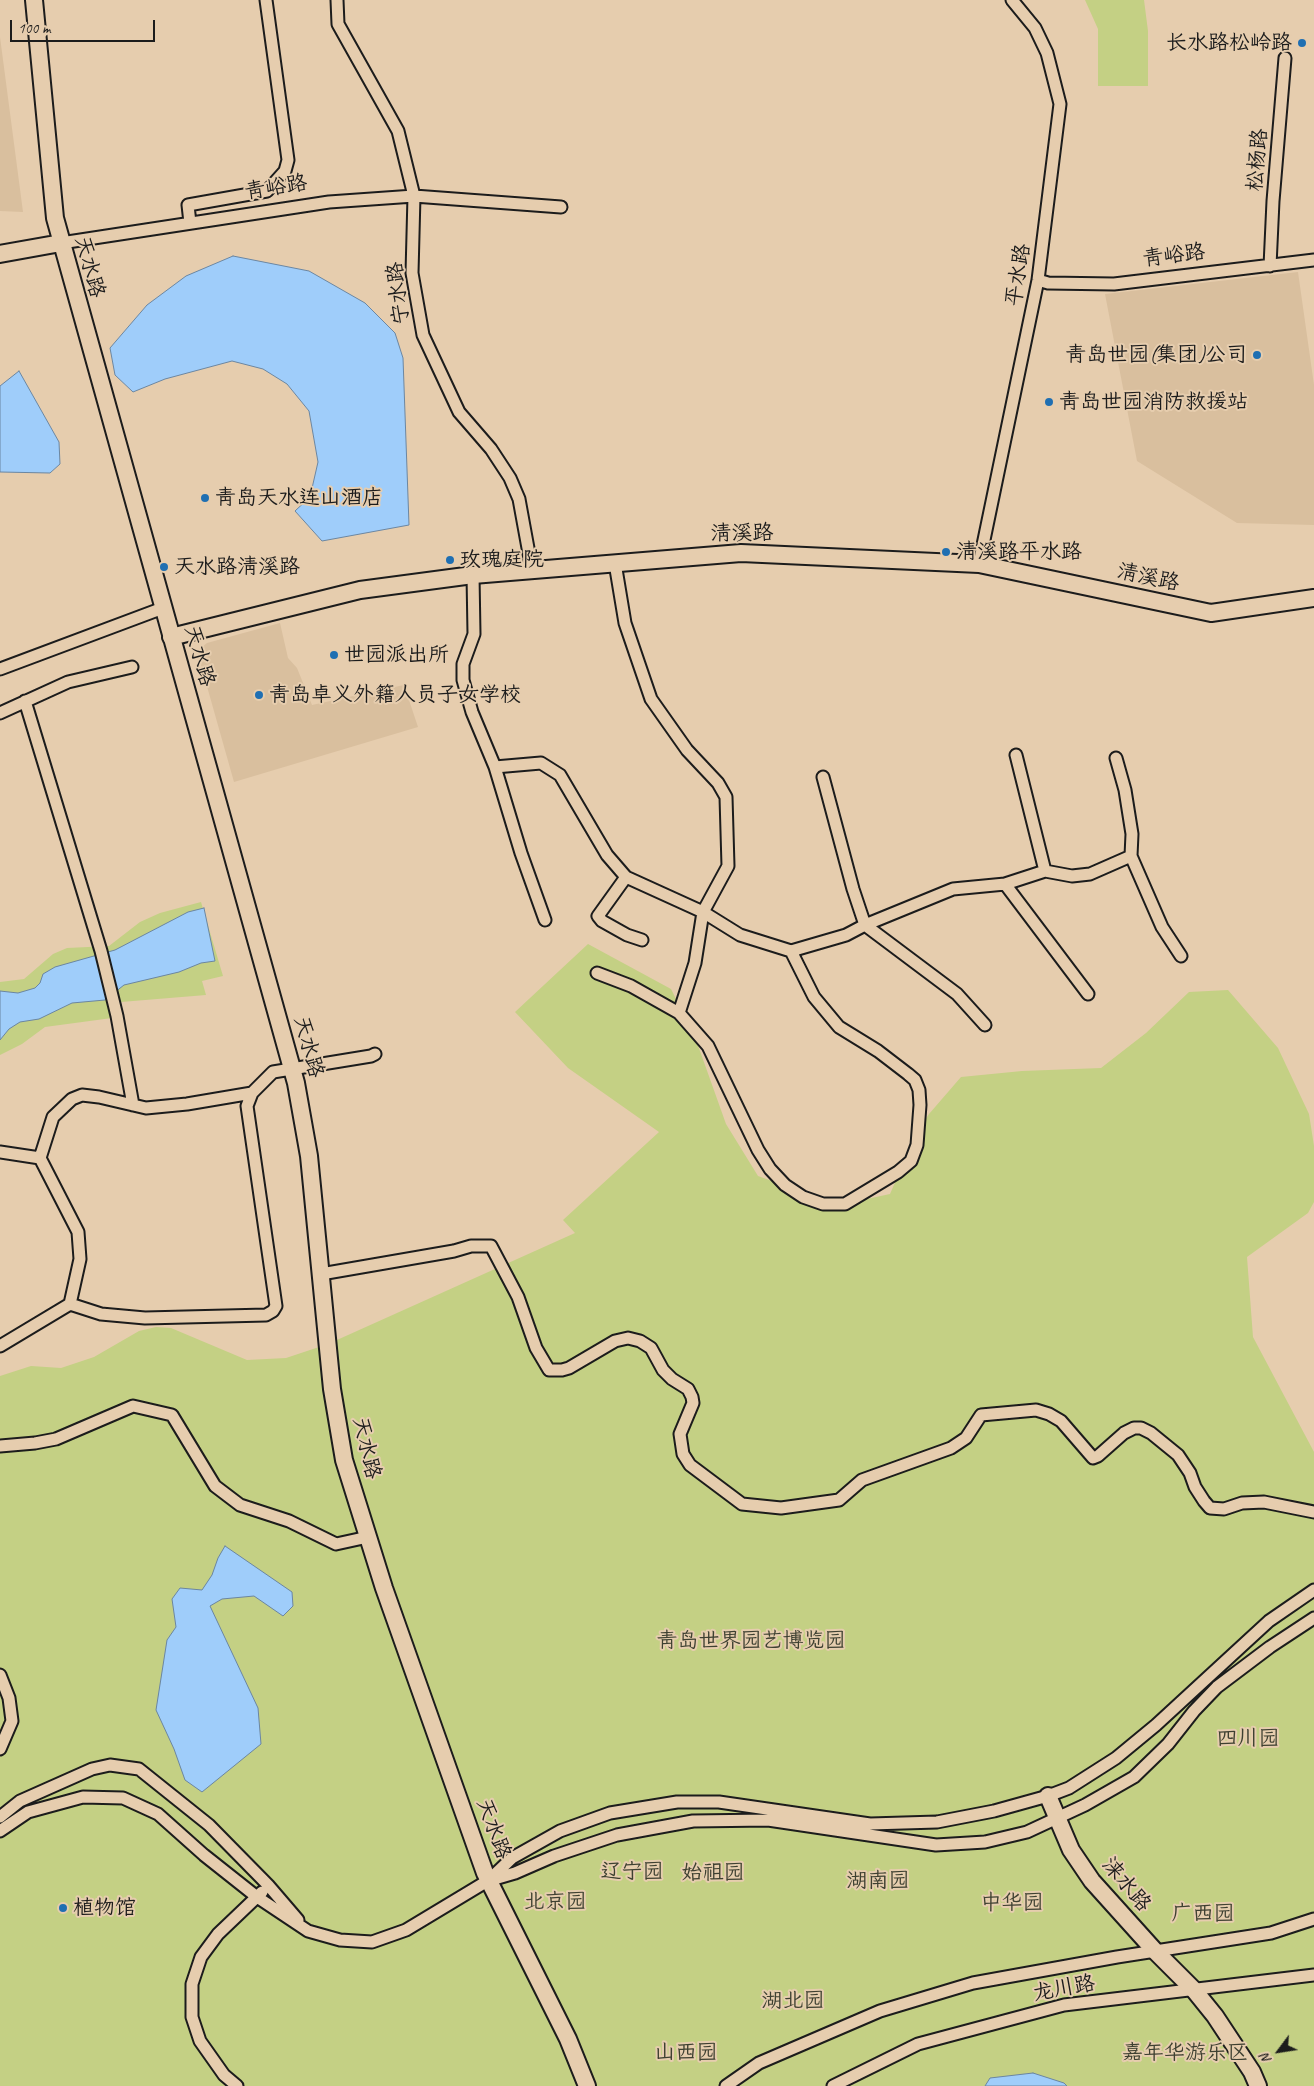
<!DOCTYPE html>
<html>
<head>
<meta charset="utf-8">
<style>
	body { margin:0 }
	#map { position:relative; width:1314px; height:2086px; overflow:hidden; background:#e6cdae; font-family:Caveat,sans-serif }
	canvas { display:block }
	.north { position:absolute; left:1254px; top:2026px; width:50px; height:50px; -webkit-text-stroke:4px #e6cdae; paint-order:stroke; rotate:239deg; font-size:14px; font-weight:700; line-height:20px; text-align:center; color:#1c1c1c }
	.north::after { content:''; display:block; margin:auto; width:18px; height:22px; background:#1c1c1c; clip-path:polygon(50% 0,100% 100%,50% 72%,0 100%) }
	.scale { position:absolute; left:10px; top:20px; width:145px; height:22px; box-sizing:border-box; border:2px solid #1c1c1c; border-top:0; padding-left:6px; font-size:15px; line-height:18px; white-space:nowrap; color:#1c1c1c; -webkit-text-stroke:4px #e6cdae; paint-order:stroke }
</style>
</head>
<body>
<div id="map">
<canvas width="1314" height="2086"></canvas>
<div class="north">N</div>
<div class="scale">100 m</div>
</div>
<script>
const context = document.querySelector('canvas').getContext('2d');
context.lineJoin = 'round';
function fillPath(path, color) { context.fillStyle = color; context.fill(path, 'evenodd'); }
const poly = rows => new Path2D(rows.map(r => 'M' + r).join(''));
function trace(path, color, width, dash) { context.strokeStyle = color; context.lineWidth = width; context.lineCap = dash ? 'butt' : 'round'; context.setLineDash(dash || []); context.stroke(path); }
function write(font, color, halo, rows, align = 'center') {
  context.font = font + ' Caveat,"LXGW WenKai TC",sans-serif'; context.lineWidth = 4; context.setLineDash([]); context.textBaseline = 'middle'; context.strokeStyle = halo; context.fillStyle = color; for (const [text, x, y, turn = 0] of rows) {
    context.save(); context.translate(x, y); context.rotate((+turn || 0) * Math.PI / 180); context.textAlign = isNaN(turn) ? turn : align; if (halo) context.strokeText(text, 0, 0); context.fillText(text, 0, 0); context.restore();
  }
}
fillPath(poly([
	[0,37,23,212,0,211],
	[1298,272,1314,385,1314,525,1237,523,1137,461,1105,294],
	[280,623,288,658,297,668,312,705,404,685,418,727,234,782,197,651,207,643]
]), '#d9bf9e');
fillPath(poly([
	[1085,0,1144,0,1148,31,1148,86,1098,86,1098,29],
	[201,902,223,976,202,981,206,995,121,1002,112,1018,45,1027,22,1044,0,1055,0,982,24,979,53,954,67,948,109,946,140,922,160,913],
	[588,944,671,989,695,1037,726,1124,758,1176,839,1205,890,1194,917,1132,929,1114,961,1077,1022,1071,1101,1068,1146,1033,1189,992,1228,990,1278,1048,1309,1114,1314,1146,1314,1202,1308,1213,1247,1257,1253,1337,1314,1452,1314,2086,0,2086,0,1376,31,1366,61,1368,94,1357,139,1331,156,1327,171,1328,247,1360,286,1358,328,1344,575,1233,563,1220,659,1132,568,1068,515,1012]
]), '#c4d084');
const water = poly([
	[233,256,309,271,365,303,395,333,403,358,409,525,322,541,295,511,310,497,318,462,309,411,287,384,263,369,232,361,165,379,133,392,115,375,110,348,147,305,186,276,233,256],
	[19,371,59,442,60,464,50,473,0,472,0,386,19,371],
	[204,908,215,961,201,963,179,972,124,985,105,1000,72,1003,39,1019,20,1022,9,1029,0,1040,0,991,18,993,35,988,40,983,43,974,55,967,115,950,188,912,204,908],
	[225,1546,292,1592,293,1606,283,1616,254,1596,222,1599,210,1606,258,1708,261,1744,202,1792,185,1780,174,1749,156,1710,167,1640,176,1627,172,1599,180,1588,202,1590,212,1575,218,1558,225,1546],
	[1033,2073,1064,2083,1067,2086,985,2086,990,2078,1033,2073]
]);
fillPath(water, '#9fcdfa');
trace(water, '#6b86a1', 1);
const street = poly([
	[337,0,338,24,398,131,414,196,412,273,423,335,459,412,491,449,510,478,519,499,532,570],
	[190,223,188,205,267,191,285,171,288,160,266,0],
	[61,243,329,202,414,196,561,207],
	[1270,266,1273,201,1285,58],
	[1038,280,1048,283,1114,284,1314,260],
	[615,563,625,623,651,699,687,750,718,783,726,797,728,866,703,912,695,963,679,1013],
	[979,564,1038,280,1060,104,1047,53,1035,28,1012,0],
	[473,575,474,634,463,664,463,680,472,712,495,767,521,853,545,920],
	[0,669,163,608],
	[25,701,101,951,117,1016,133,1105],
	[0,713,68,682,132,667],
	[1016,755,1045,871],
	[1116,758,1125,790,1132,834,1131,856,1162,927,1181,956],
	[495,767,541,763,560,775,607,855,626,877,703,912,740,935,791,951,846,935,865,925,953,889,1005,884,1045,871,1072,876,1090,874,1131,856],
	[823,777,853,889,865,925,957,994,985,1025],
	[626,877,598,916,602,921,627,935,642,940],
	[1005,884,1088,994],
	[597,973,631,986,679,1013,708,1046,758,1150,770,1169,785,1185,803,1197,823,1204,845,1204,898,1172,911,1161,917,1145,920,1105,919,1090,915,1080,908,1074,878,1051,839,1027,814,997,791,951],
	[0,1152,40,1158],
	[321,1274,454,1251,471,1246,491,1246,518,1297,536,1348,549,1370,562,1370,569,1368,615,1341,628,1338,640,1341,651,1348,663,1370,672,1379,688,1389,692,1397,693,1403,680,1434,683,1454,690,1465,742,1504,781,1508,839,1500,862,1480,951,1448,966,1438,981,1415,1036,1410,1049,1414,1061,1421,1093,1458,1098,1456,1124,1433,1134,1428,1141,1428,1151,1433,1178,1455,1190,1473,1195,1487,1204,1501,1210,1508,1224,1509,1242,1503,1264,1502,1314,1512],
	[70,1304,101,1314,145,1318,266,1315,273,1311,276,1306,247,1106,252,1093],
	[0,1346,70,1304,80,1259,78,1232,40,1158,53,1117,72,1099,82,1095,99,1097,146,1108,187,1104,252,1093,273,1072,371,1056,375,1054],
	[0,1446,35,1443,56,1439,133,1406,172,1415,215,1486,240,1505,289,1521,336,1544,368,1537],
	[0,1675,9,1698,12,1721,0,1749],
	[0,1817,20,1801,92,1769,110,1765,139,1769,209,1825,268,1885,298,1920],
	[0,1831,28,1812,83,1797,123,1798,158,1814,204,1855,257,1897,308,1931,340,1940,372,1942,406,1930,489,1880,512,1858,560,1831,610,1813,677,1802,719,1802,870,1824,937,1822,994,1811,1048,1796,1069,1788,1116,1758,1156,1725,1269,1621,1314,1590],
	[491,1880,515,1873,554,1856,617,1835,693,1821,768,1820,936,1845,985,1842,1027,1832,1085,1805,1134,1777,1168,1744,1194,1711,1217,1687,1270,1647,1314,1618],
	[237,2086,224,2075,200,2041,192,2017,192,1984,201,1957,218,1934,262,1892],
	[726,2086,759,2063,880,2011,973,1983,1117,1957,1271,1933,1314,1919],
	[833,2086,918,2044,1064,2005,1314,1975]
]);
const secondary = poly([
	[34,0,55,218,296,1083,309,1156,332,1389,344,1460,384,1588,485,1873,568,2039,587,2086],
	[0,254,61,243],
	[171,637,360,590,473,575,741,553,979,564,1211,613,1314,598],
	[1048,1796,1071,1850,1092,1881,1155,1951,1194,1990,1215,2016,1252,2072,1258,2086]
]);
trace(street, '#1c1c1c', 15);
trace(secondary, '#1c1c1c', 20);
trace(street, '#e6cdae', 11);
trace(secondary, '#e6cdae', 16);
for (const [x, y, r, color] of [
	[1302,43,5,"#1f6fb2"],
	[1257,355,5,"#1f6fb2"],
	[1049,402,5,"#1f6fb2"],
	[205,498,5,"#1f6fb2"],
	[946,552,5,"#1f6fb2"],
	[450,560,5,"#1f6fb2"],
	[164,567,5,"#1f6fb2"],
	[334,655,5,"#1f6fb2"],
	[259,695,5,"#1f6fb2"],
	[63,1908,5,"#1f6fb2"]
]) { const dot = new Path2D(); dot.arc(x, y, r, 0, 2 * Math.PI); context.fillStyle = color; context.fill(dot); trace(dot, '#e6cdae', 2); }
write('21px', '#1c1c1c', '#e6cdae', [
	["长水路松岭路",1292,43,"right"],
	["青岛世园(集团)公司",1247,355,"right"],
	["青岛世园消防救援站",1059,402],
	["青岛天水连山酒店",215,498],
	["清溪路平水路",956,552],
	["玫瑰庭院",460,560],
	["天水路清溪路",174,567],
	["世园派出所",344,655],
	["青岛卓义外籍人员子女学校",269,695],
	["植物馆",73,1908]
], 'left');
write('21px', '#1c1c1c', '#e6cdae', [
	["松杨路",1258,160,-85],
	["青峪路",276,188,-9],
	["青峪路",1174,256,-7],
	["天水路",89,267,75],
	["平水路",1019,275,-81],
	["宁水路",399,293,-97],
	["清溪路",742,534,-1],
	["清溪路",1148,578,12],
	["天水路",199,656,74],
	["天水路",308,1047,75],
	["天水路",366,1448,77],
	["天水路",493,1829,70],
	["涞水路",1126,1885,50],
	["龙川路",1064,1989,-10]
]);
write('21px', '#3e4031', '#e6cdae', [
	["青岛世界园艺博览园",751,1641],
	["四川园",1248,1739],
	["辽宁园",632,1872],
	["始祖园",713,1873],
	["湖南园",878,1881],
	["北京园",555,1902],
	["中华园",1012,1903],
	["广西园",1203,1914],
	["湖北园",793,2001],
	["山西园",686,2053],
	["嘉年华游乐区",1185,2053]
]);
</script>
</body>
</html>
